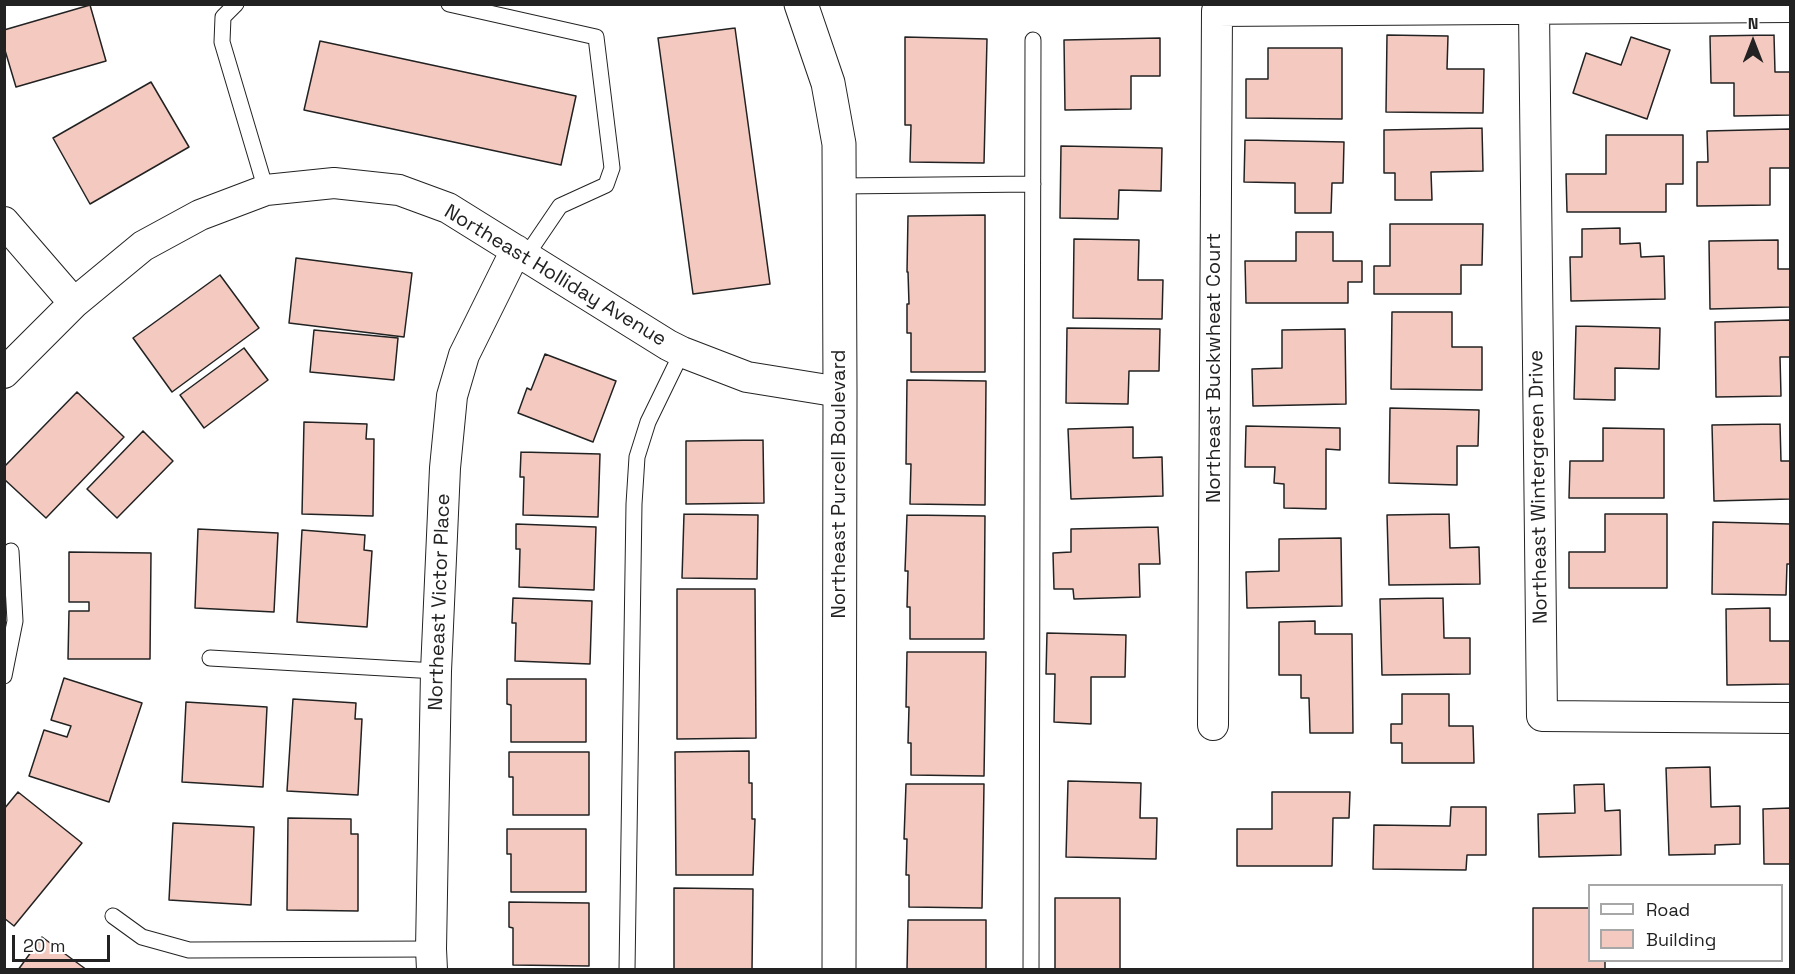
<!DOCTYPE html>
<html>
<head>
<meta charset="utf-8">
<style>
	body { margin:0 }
	#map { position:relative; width:1795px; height:974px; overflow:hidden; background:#fff; font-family:"Space Grotesk",sans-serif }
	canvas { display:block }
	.frame { position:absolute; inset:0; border:6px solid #222; pointer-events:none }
	.legend { position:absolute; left:1588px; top:884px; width:195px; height:78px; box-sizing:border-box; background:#fff; border:2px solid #a7a7a7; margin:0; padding:8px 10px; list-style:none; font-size:18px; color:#222 }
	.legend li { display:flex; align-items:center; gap:12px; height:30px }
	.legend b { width:30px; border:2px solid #a7a7a7 }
	.north { position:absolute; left:1723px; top:12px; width:60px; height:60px; -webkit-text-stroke:4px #fff; paint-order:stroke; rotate:0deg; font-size:16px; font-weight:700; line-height:24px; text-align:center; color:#222 }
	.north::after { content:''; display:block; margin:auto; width:21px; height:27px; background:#222; clip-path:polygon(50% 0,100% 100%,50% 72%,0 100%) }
	.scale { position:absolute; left:12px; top:935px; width:98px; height:27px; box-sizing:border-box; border:3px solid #222; border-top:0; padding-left:8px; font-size:18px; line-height:21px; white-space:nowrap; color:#222; -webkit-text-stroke:4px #fff; paint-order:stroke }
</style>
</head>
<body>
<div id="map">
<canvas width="1795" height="974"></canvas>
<div class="frame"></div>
<ul class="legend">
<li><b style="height:8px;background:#fff"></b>Road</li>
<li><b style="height:16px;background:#f3c9c0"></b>Building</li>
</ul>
<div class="north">N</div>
<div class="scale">20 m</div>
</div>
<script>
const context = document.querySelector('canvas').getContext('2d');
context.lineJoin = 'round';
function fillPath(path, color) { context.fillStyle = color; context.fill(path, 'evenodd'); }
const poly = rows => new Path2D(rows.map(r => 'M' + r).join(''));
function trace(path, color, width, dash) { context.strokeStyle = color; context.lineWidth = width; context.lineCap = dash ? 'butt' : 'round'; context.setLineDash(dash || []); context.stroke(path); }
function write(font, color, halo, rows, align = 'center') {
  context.font = font + ' "Space Grotesk",sans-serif'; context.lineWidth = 4.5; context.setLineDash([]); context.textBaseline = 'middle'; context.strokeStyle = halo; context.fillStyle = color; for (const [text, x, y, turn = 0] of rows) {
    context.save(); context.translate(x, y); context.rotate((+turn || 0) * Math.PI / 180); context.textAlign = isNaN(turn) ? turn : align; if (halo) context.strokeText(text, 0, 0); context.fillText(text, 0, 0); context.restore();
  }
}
const building = poly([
	[90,5,106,61,16,87,4,47,4,30,90,5],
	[735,28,770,284,693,294,658,38,735,28],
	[1387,35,1448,36,1447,69,1484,69,1483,113,1386,112,1387,35],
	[1774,35,1775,72,1790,72,1790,115,1734,116,1734,83,1711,83,1710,36,1774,35],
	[905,37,987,39,984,163,910,162,911,125,905,125,905,37],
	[1631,37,1670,50,1647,119,1573,93,1586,53,1621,65,1631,37],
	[1160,38,1160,76,1131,76,1131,109,1065,110,1064,40,1160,38],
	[320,41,576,96,561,165,304,110,320,41],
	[1268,48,1342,48,1342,119,1246,118,1246,79,1268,79,1268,48],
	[151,82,189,147,90,204,53,138,151,82],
	[1482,128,1483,171,1431,172,1432,200,1395,200,1395,173,1384,173,1384,130,1482,128],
	[1790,129,1790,168,1770,168,1770,205,1697,206,1697,162,1708,162,1707,131,1790,129],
	[1606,135,1683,135,1683,184,1666,184,1666,212,1567,212,1566,174,1606,174,1606,135],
	[1245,140,1344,142,1343,183,1332,183,1331,213,1295,213,1295,183,1244,182,1245,140],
	[1061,146,1162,148,1161,191,1119,190,1118,219,1060,218,1061,146],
	[985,215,985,372,911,372,911,333,907,333,907,304,909,304,908,272,907,272,908,216,985,215],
	[1390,224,1483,224,1482,265,1461,265,1461,294,1374,294,1374,266,1390,266,1390,224],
	[1620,228,1620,244,1640,243,1641,257,1664,256,1665,299,1571,301,1570,257,1582,257,1582,229,1620,228],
	[1296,232,1333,232,1333,261,1362,261,1362,282,1348,282,1348,303,1246,303,1245,261,1296,261,1296,232],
	[1074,239,1139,240,1138,280,1163,280,1162,319,1073,318,1074,239],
	[1778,240,1778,269,1790,269,1790,307,1710,309,1709,241,1778,240],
	[296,258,412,273,404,337,289,323,296,258],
	[220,275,259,328,172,392,133,338,220,275],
	[1392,312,1452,312,1452,347,1482,347,1482,390,1391,389,1392,312],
	[1790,320,1790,357,1780,357,1781,396,1716,397,1715,322,1790,320],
	[1576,326,1660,328,1659,369,1615,368,1615,400,1574,399,1576,326],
	[1067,328,1160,329,1159,371,1129,371,1128,404,1066,403,1067,328],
	[1345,329,1346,404,1253,406,1252,369,1282,368,1282,330,1345,329],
	[314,330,398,338,394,380,310,372,314,330],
	[244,348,268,380,204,428,180,395,244,348],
	[545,354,616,381,593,442,518,413,527,388,531,390,545,354],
	[907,380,986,381,985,505,910,504,911,464,906,464,907,380],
	[77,392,124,437,46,518,4,479,4,467,77,392],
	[1390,408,1479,410,1478,446,1457,446,1457,485,1389,483,1390,408],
	[304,422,367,424,366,439,374,439,373,516,302,514,304,422],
	[1780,424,1781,461,1790,461,1790,499,1714,501,1712,425,1780,424],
	[1246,426,1340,428,1340,450,1326,449,1326,509,1284,508,1284,484,1274,483,1275,467,1245,467,1246,426],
	[1133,427,1133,458,1162,457,1163,496,1071,499,1068,429,1133,427],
	[1603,428,1664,429,1664,498,1569,498,1570,461,1603,461,1603,428],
	[143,431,173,461,117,518,87,489,143,431],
	[763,440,764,503,686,504,686,441,763,440],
	[521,452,600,454,598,517,523,515,524,477,520,477,521,452],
	[684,514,758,515,757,579,682,578,684,514],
	[1449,514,1450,548,1479,547,1480,584,1389,585,1387,515,1449,514],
	[1605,514,1667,514,1667,588,1569,588,1569,552,1605,552,1605,514],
	[907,515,985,516,984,639,910,639,910,607,907,607,908,571,905,571,907,515],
	[1713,522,1790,524,1790,564,1787,564,1786,595,1712,594,1713,522],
	[516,524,596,527,594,590,519,587,520,549,516,549,516,524],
	[1158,527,1160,564,1139,564,1140,597,1074,599,1073,589,1054,589,1053,553,1071,552,1071,529,1158,527],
	[198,529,278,533,274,612,195,608,198,529],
	[302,530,365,535,364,550,372,551,367,627,297,622,302,530],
	[1341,538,1342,606,1247,608,1246,572,1279,571,1279,539,1341,538],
	[69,552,151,553,150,659,68,659,69,611,89,611,89,602,69,602,69,552],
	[677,589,755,589,756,738,677,739,677,589],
	[513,598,592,601,590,664,515,661,516,623,512,623,513,598],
	[1443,598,1444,638,1470,638,1470,674,1382,675,1380,599,1443,598],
	[1770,608,1770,641,1790,641,1790,684,1727,685,1726,609,1770,608],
	[1315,621,1315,634,1352,634,1353,733,1310,733,1309,698,1301,698,1301,675,1279,675,1279,622,1315,621],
	[1047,633,1126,635,1125,677,1091,677,1091,724,1054,722,1055,674,1046,674,1047,633],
	[907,652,986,652,984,776,911,775,911,743,908,743,909,707,906,707,907,652],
	[64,678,142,703,109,802,29,776,44,730,67,737,71,726,51,720,64,678],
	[507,679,586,679,586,742,511,742,511,705,507,704,507,679],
	[1402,694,1449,694,1449,726,1473,726,1474,763,1402,763,1402,743,1391,743,1391,724,1402,724,1402,694],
	[293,699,356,703,355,719,362,719,358,795,287,791,293,699],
	[186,702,267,707,263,787,182,782,186,702],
	[749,751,749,783,752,783,752,819,755,819,753,875,676,875,675,752,749,751],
	[509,752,589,752,589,815,513,815,513,777,509,777,509,752],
	[1710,767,1711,807,1740,806,1740,844,1715,845,1715,854,1669,855,1666,768,1710,767],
	[1068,781,1141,783,1140,818,1157,818,1156,859,1066,857,1068,781],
	[906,784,984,784,982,908,909,907,909,875,906,875,907,839,904,839,906,784],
	[1604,784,1605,811,1620,810,1621,855,1539,857,1538,814,1575,813,1574,785,1604,784],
	[18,792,82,843,14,926,4,918,4,809,18,792],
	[1272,792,1350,792,1349,818,1333,818,1332,866,1237,866,1237,829,1272,829,1272,792],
	[1451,807,1486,807,1486,855,1467,855,1466,870,1373,869,1374,825,1450,826,1451,807],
	[1790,808,1790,864,1764,864,1763,809,1790,808],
	[288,818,351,819,351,834,358,834,358,911,287,910,288,818],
	[173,823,254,827,251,905,169,900,173,823],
	[507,829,586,829,586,892,511,892,511,854,507,854,507,829],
	[674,888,753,889,752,970,674,970,674,888],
	[1055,898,1120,898,1120,970,1055,970,1055,898],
	[509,902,589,903,589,966,513,965,513,928,509,927,509,902],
	[1533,908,1590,908,1590,960,1605,960,1605,970,1533,970,1533,908],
	[908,920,986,920,986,970,907,970,908,920],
	[42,937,87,970,18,970,42,937]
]);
fillPath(building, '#f3c9c0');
trace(building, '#222', 1.5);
const service = poly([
	[236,4,223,17,222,42,266,190],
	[449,4,596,37,612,168,606,185,560,206,526,256],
	[839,186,1033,184],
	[210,658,436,671],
	[4,676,15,621,11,551],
	[113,916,142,937,189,950,431,949],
	[627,970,634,504,637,457,648,422,682,352],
	[1031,970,1033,40]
]);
const minor = poly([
	[1534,10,1542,716,1790,718],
	[4,222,74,303],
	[4,373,74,303,143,246,200,215,266,190,334,183,399,190,448,208,668,345,682,352,747,377,840,392],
	[1213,725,1217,11,1790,7],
	[432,970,431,949,436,671,445,468,452,396,464,355,516,250]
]);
const tertiary = poly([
	[801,4,828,83,839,144,840,392,839,970]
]);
trace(service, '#222', 17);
trace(minor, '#222', 32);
trace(tertiary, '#222', 35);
trace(service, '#fff', 15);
trace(minor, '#fff', 30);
trace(tertiary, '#fff', 33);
write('20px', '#222', '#fff', [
	["Northeast Holliday Avenue",555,276,31],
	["Northeast Buckwheat Court",1215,368,-90],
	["Northeast Purcell Boulevard",840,484,-90],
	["Northeast Wintergreen Drive",1539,487,-91],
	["Northeast Victor Place",440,602,-88]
]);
</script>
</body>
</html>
